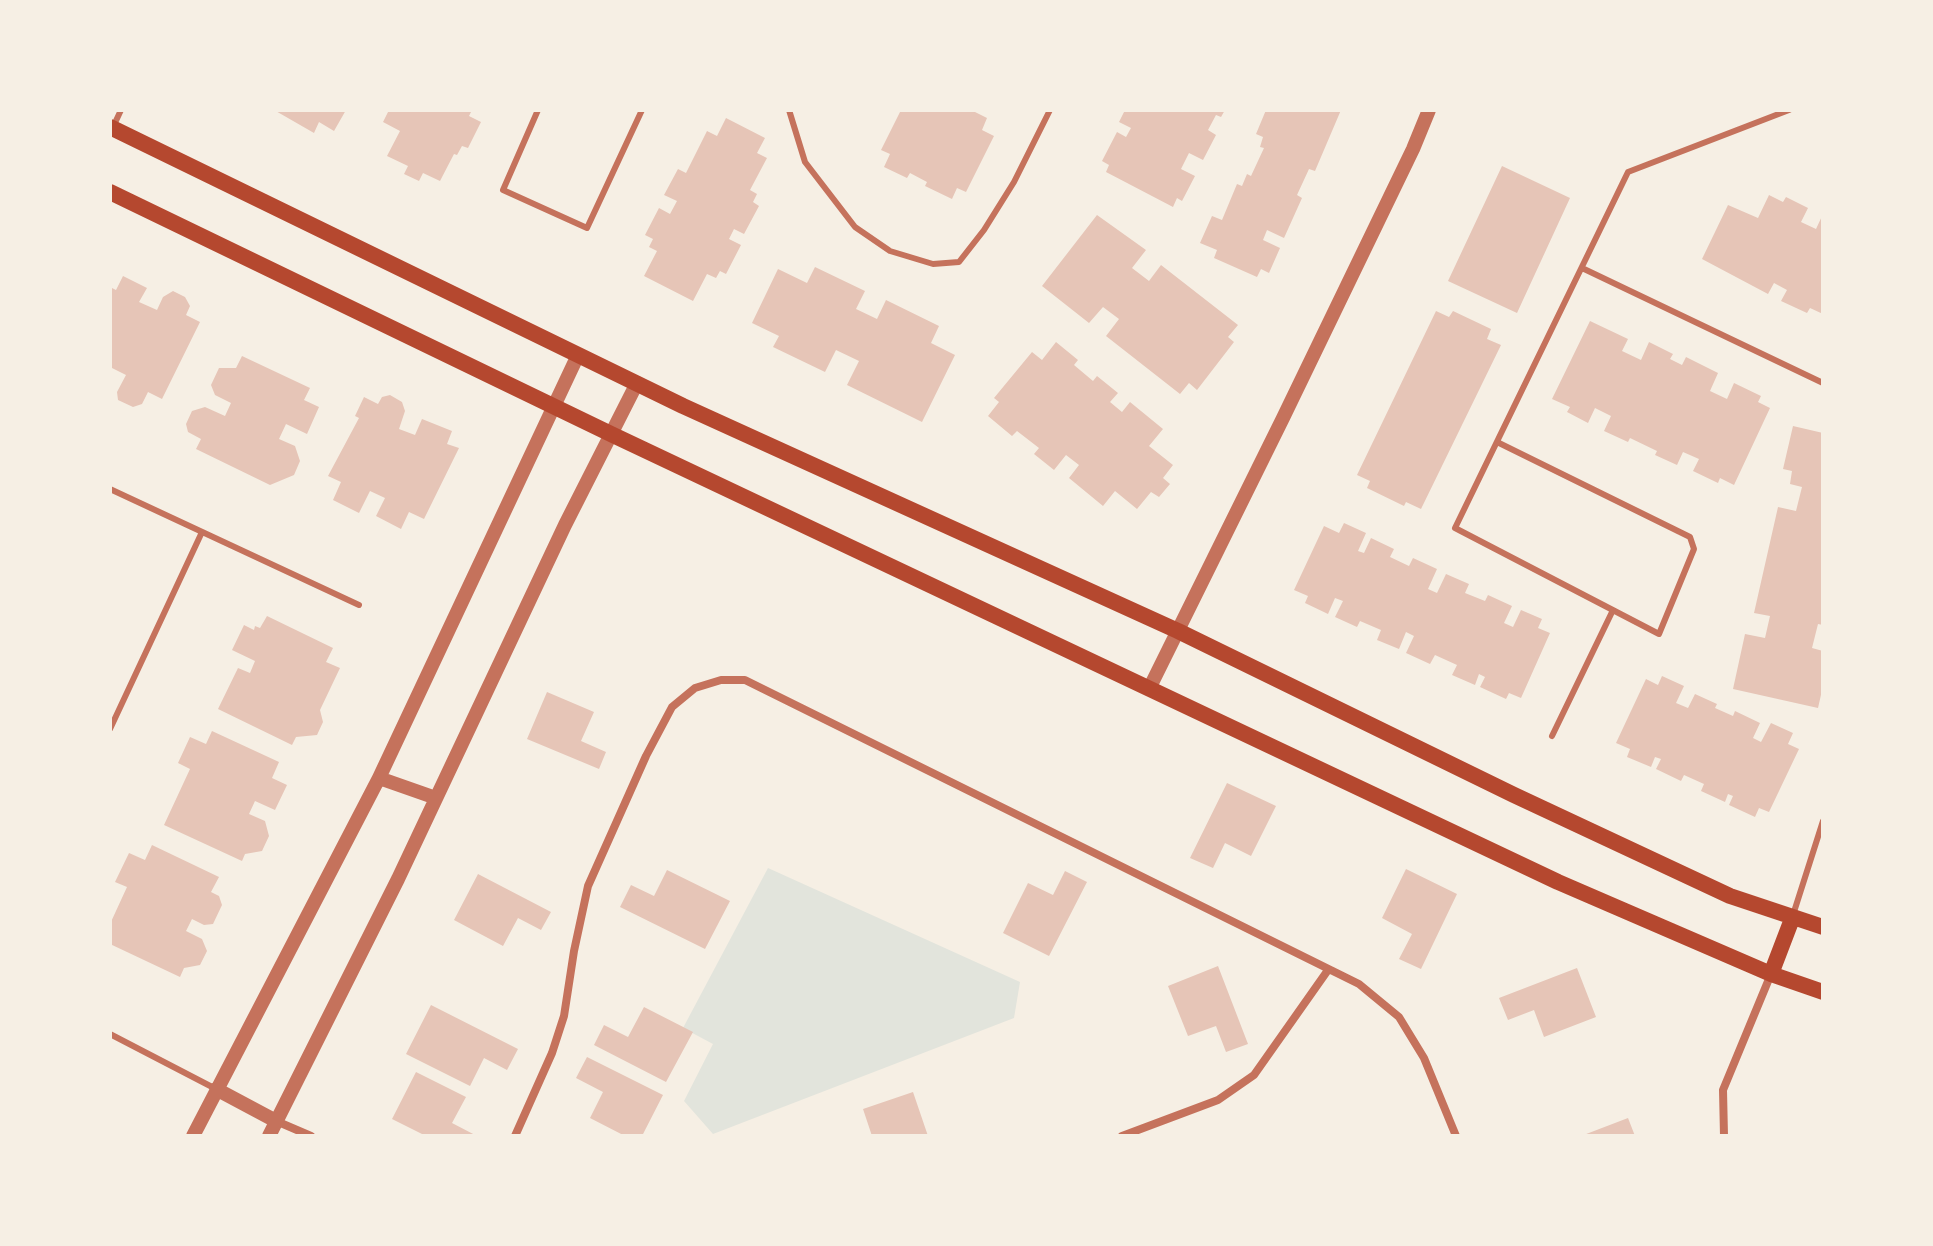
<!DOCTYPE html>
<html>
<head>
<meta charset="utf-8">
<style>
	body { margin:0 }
	#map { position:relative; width:1933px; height:1246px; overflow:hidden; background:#f6efe4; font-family:"Work Sans",sans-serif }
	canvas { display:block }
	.frame { position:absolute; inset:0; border:112px solid #f6efe4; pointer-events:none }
</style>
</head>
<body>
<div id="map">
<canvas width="1933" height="1246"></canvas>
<div class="frame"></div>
</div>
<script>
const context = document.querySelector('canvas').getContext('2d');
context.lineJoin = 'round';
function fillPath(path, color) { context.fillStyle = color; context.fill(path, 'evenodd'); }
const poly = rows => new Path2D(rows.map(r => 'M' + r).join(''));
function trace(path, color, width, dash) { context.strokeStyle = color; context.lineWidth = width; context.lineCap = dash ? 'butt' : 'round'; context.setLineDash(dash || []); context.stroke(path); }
fillPath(poly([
	[768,868,1020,982,1014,1018,713,1134,684,1101,713,1044,683,1028]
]), '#e2e4dc');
fillPath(poly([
	[274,110,346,110,334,131,319,122,314,133],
	[389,110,472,110,469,116,481,122,468,148,462,146,457,155,454,154,440,181,423,173,419,181,404,174,408,166,387,156,400,131,383,122],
	[901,110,971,110,987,118,982,130,994,136,966,192,957,188,952,199,925,186,927,182,910,173,907,178,884,167,890,154,881,150],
	[1125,110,1225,110,1221,117,1216,115,1208,130,1216,135,1203,160,1189,153,1181,169,1195,176,1182,201,1177,198,1173,207,1106,172,1109,165,1102,161,1117,132,1126,137,1131,128,1119,122],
	[1266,110,1341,110,1315,171,1309,169,1297,195,1302,198,1284,238,1267,230,1263,240,1280,248,1269,273,1261,269,1257,277,1214,258,1217,250,1200,243,1212,216,1222,220,1237,184,1242,186,1247,174,1251,176,1264,148,1260,147,1263,137,1256,134],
	[726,118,765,138,757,153,767,158,750,190,757,194,753,202,759,206,744,234,734,229,729,239,741,245,726,274,720,271,716,278,707,274,693,301,644,276,657,251,649,247,653,239,645,235,659,208,670,214,677,201,664,195,678,169,686,173,707,131,717,136],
	[1502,166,1570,198,1517,313,1448,281],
	[1769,195,1783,202,1786,197,1808,208,1801,222,1816,229,1823,214,1823,314,1810,308,1807,313,1781,301,1787,290,1774,283,1768,294,1702,259,1728,205,1758,218],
	[1097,215,1146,250,1132,268,1149,281,1161,265,1238,325,1228,337,1234,342,1197,390,1189,383,1180,394,1106,336,1119,319,1103,307,1089,323,1042,286],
	[815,267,865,291,856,309,877,319,886,300,939,326,931,343,955,355,922,422,847,385,859,361,836,350,825,372,773,347,779,336,752,323,778,269,807,283],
	[123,276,147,288,139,302,157,310,163,297,173,291,185,297,190,306,186,315,200,322,162,399,148,392,142,404,133,407,118,400,117,392,126,375,110,367,110,287,116,290],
	[1436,311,1449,317,1453,311,1491,329,1487,339,1501,345,1421,509,1406,502,1404,506,1367,488,1370,481,1357,475],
	[1590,321,1628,339,1622,351,1641,360,1649,342,1673,354,1670,359,1682,365,1686,357,1718,373,1710,391,1727,399,1734,383,1761,396,1758,402,1770,408,1734,485,1720,478,1718,483,1693,471,1699,459,1683,452,1677,465,1655,455,1657,451,1630,438,1628,442,1604,431,1611,416,1595,408,1588,423,1567,412,1570,407,1552,399],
	[1056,342,1078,360,1074,365,1093,381,1097,376,1118,393,1110,402,1122,412,1130,402,1163,429,1149,446,1173,465,1163,478,1170,484,1159,497,1151,492,1137,509,1115,491,1103,506,1069,478,1079,465,1066,455,1054,470,1034,454,1039,448,1017,431,1012,436,988,416,999,402,994,398,1032,352,1042,360],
	[242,356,310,388,304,400,319,407,307,434,286,424,279,439,295,446,300,461,294,475,270,485,196,449,201,439,188,432,186,424,192,411,205,407,225,416,231,403,215,395,211,385,219,368,236,368],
	[390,395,402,402,405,411,399,429,415,435,422,419,452,431,447,444,459,448,424,519,409,512,401,529,376,516,385,498,370,491,359,513,333,500,341,482,328,476,359,418,355,416,364,397,378,404,382,397],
	[1793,426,1823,433,1823,625,1818,624,1812,648,1823,651,1823,686,1818,708,1733,689,1745,634,1765,638,1770,616,1754,613,1778,507,1796,511,1802,487,1790,484,1792,471,1783,469],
	[1344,523,1366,533,1358,551,1364,553,1371,538,1394,549,1390,557,1409,566,1413,558,1437,569,1428,589,1437,593,1446,574,1469,584,1465,593,1485,601,1488,595,1512,606,1504,623,1513,627,1521,610,1542,619,1538,628,1550,633,1521,698,1509,693,1506,699,1480,687,1485,677,1479,674,1475,685,1452,675,1457,665,1435,655,1430,664,1406,653,1414,636,1406,632,1399,649,1377,640,1381,630,1360,621,1357,627,1335,617,1343,601,1335,598,1328,614,1305,603,1308,596,1294,590,1324,526,1339,533],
	[267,616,333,648,326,662,340,668,320,710,323,722,317,735,296,737,292,745,218,709,238,668,250,673,255,661,232,650,244,625,254,630,255,626,260,628],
	[1662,676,1684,686,1676,703,1688,708,1695,694,1717,704,1715,708,1733,716,1735,711,1760,723,1753,738,1761,742,1771,723,1793,733,1788,744,1799,749,1769,812,1759,808,1755,817,1729,805,1733,796,1728,794,1725,802,1701,791,1704,784,1684,775,1681,781,1656,769,1661,759,1655,757,1651,767,1627,757,1630,749,1616,743,1646,679,1658,685],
	[547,692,594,712,581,741,606,752,599,769,527,739],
	[212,731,279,762,272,778,287,785,275,810,255,801,249,814,265,821,269,836,262,851,245,854,242,861,164,825,190,769,178,763,190,737,206,744],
	[1227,783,1276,806,1251,856,1225,843,1213,868,1190,858],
	[152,845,219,877,211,892,219,896,222,905,213,924,204,925,192,919,186,931,202,939,207,951,200,965,184,968,180,977,110,944,110,924,127,887,115,882,129,853,145,860],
	[1406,869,1457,894,1421,969,1399,959,1412,934,1382,918],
	[667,870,730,901,705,949,620,907,631,885,654,896],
	[1065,871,1087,882,1049,956,1003,933,1028,883,1053,895],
	[478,874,551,912,541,930,518,918,503,946,454,920],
	[1218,966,1248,1044,1226,1052,1216,1026,1188,1036,1168,986],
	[1577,968,1596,1017,1544,1037,1534,1010,1508,1020,1499,998],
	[431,1005,518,1049,507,1070,484,1058,470,1086,406,1054],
	[644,1007,693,1032,666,1082,594,1045,604,1025,628,1037],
	[587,1057,663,1095,642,1136,625,1136,590,1118,603,1092,576,1078],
	[416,1072,466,1097,452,1123,477,1136,426,1136,392,1119],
	[913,1092,928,1136,872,1136,863,1109],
	[1628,1118,1635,1136,1581,1136]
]), '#e6c5b7');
trace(poly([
	[538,110,503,190,587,228,642,110],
	[789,110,805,162,855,227,890,251,933,264,959,262,984,230,1014,182,1050,110],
	[114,125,121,110],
	[1582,268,1823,383],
	[1497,442,1690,537,1694,549,1659,634,1455,528,1628,172,1789,110],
	[110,489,359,605],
	[110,729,202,532],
	[1552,736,1613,610],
	[1793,915,1823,821],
	[110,1034,216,1089]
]), '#c5725c', 6);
trace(poly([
	[276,1121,311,1136],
	[515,1136,552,1053,564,1016,574,951,588,886,646,756,672,707,695,688,721,680,745,680,1359,984,1399,1017,1424,1058,1456,1136],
	[1122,1136,1218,1100,1254,1075,1328,970],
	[1724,1136,1723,1090,1771,974]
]), '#c5725c', 8);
trace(poly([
	[1149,689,1283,418,1413,149,1429,110],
	[379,778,436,798],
	[216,1089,276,1121],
	[193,1136,379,778,578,355],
	[269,1136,398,879,565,525,637,383]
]), '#c5725c', 14);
trace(poly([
	[110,127,683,406,1178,631,1514,795,1730,896,1823,927],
	[110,192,613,435,1558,882,1771,974,1823,992],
	[1771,974,1792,919]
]), '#b5482f', 16);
</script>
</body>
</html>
